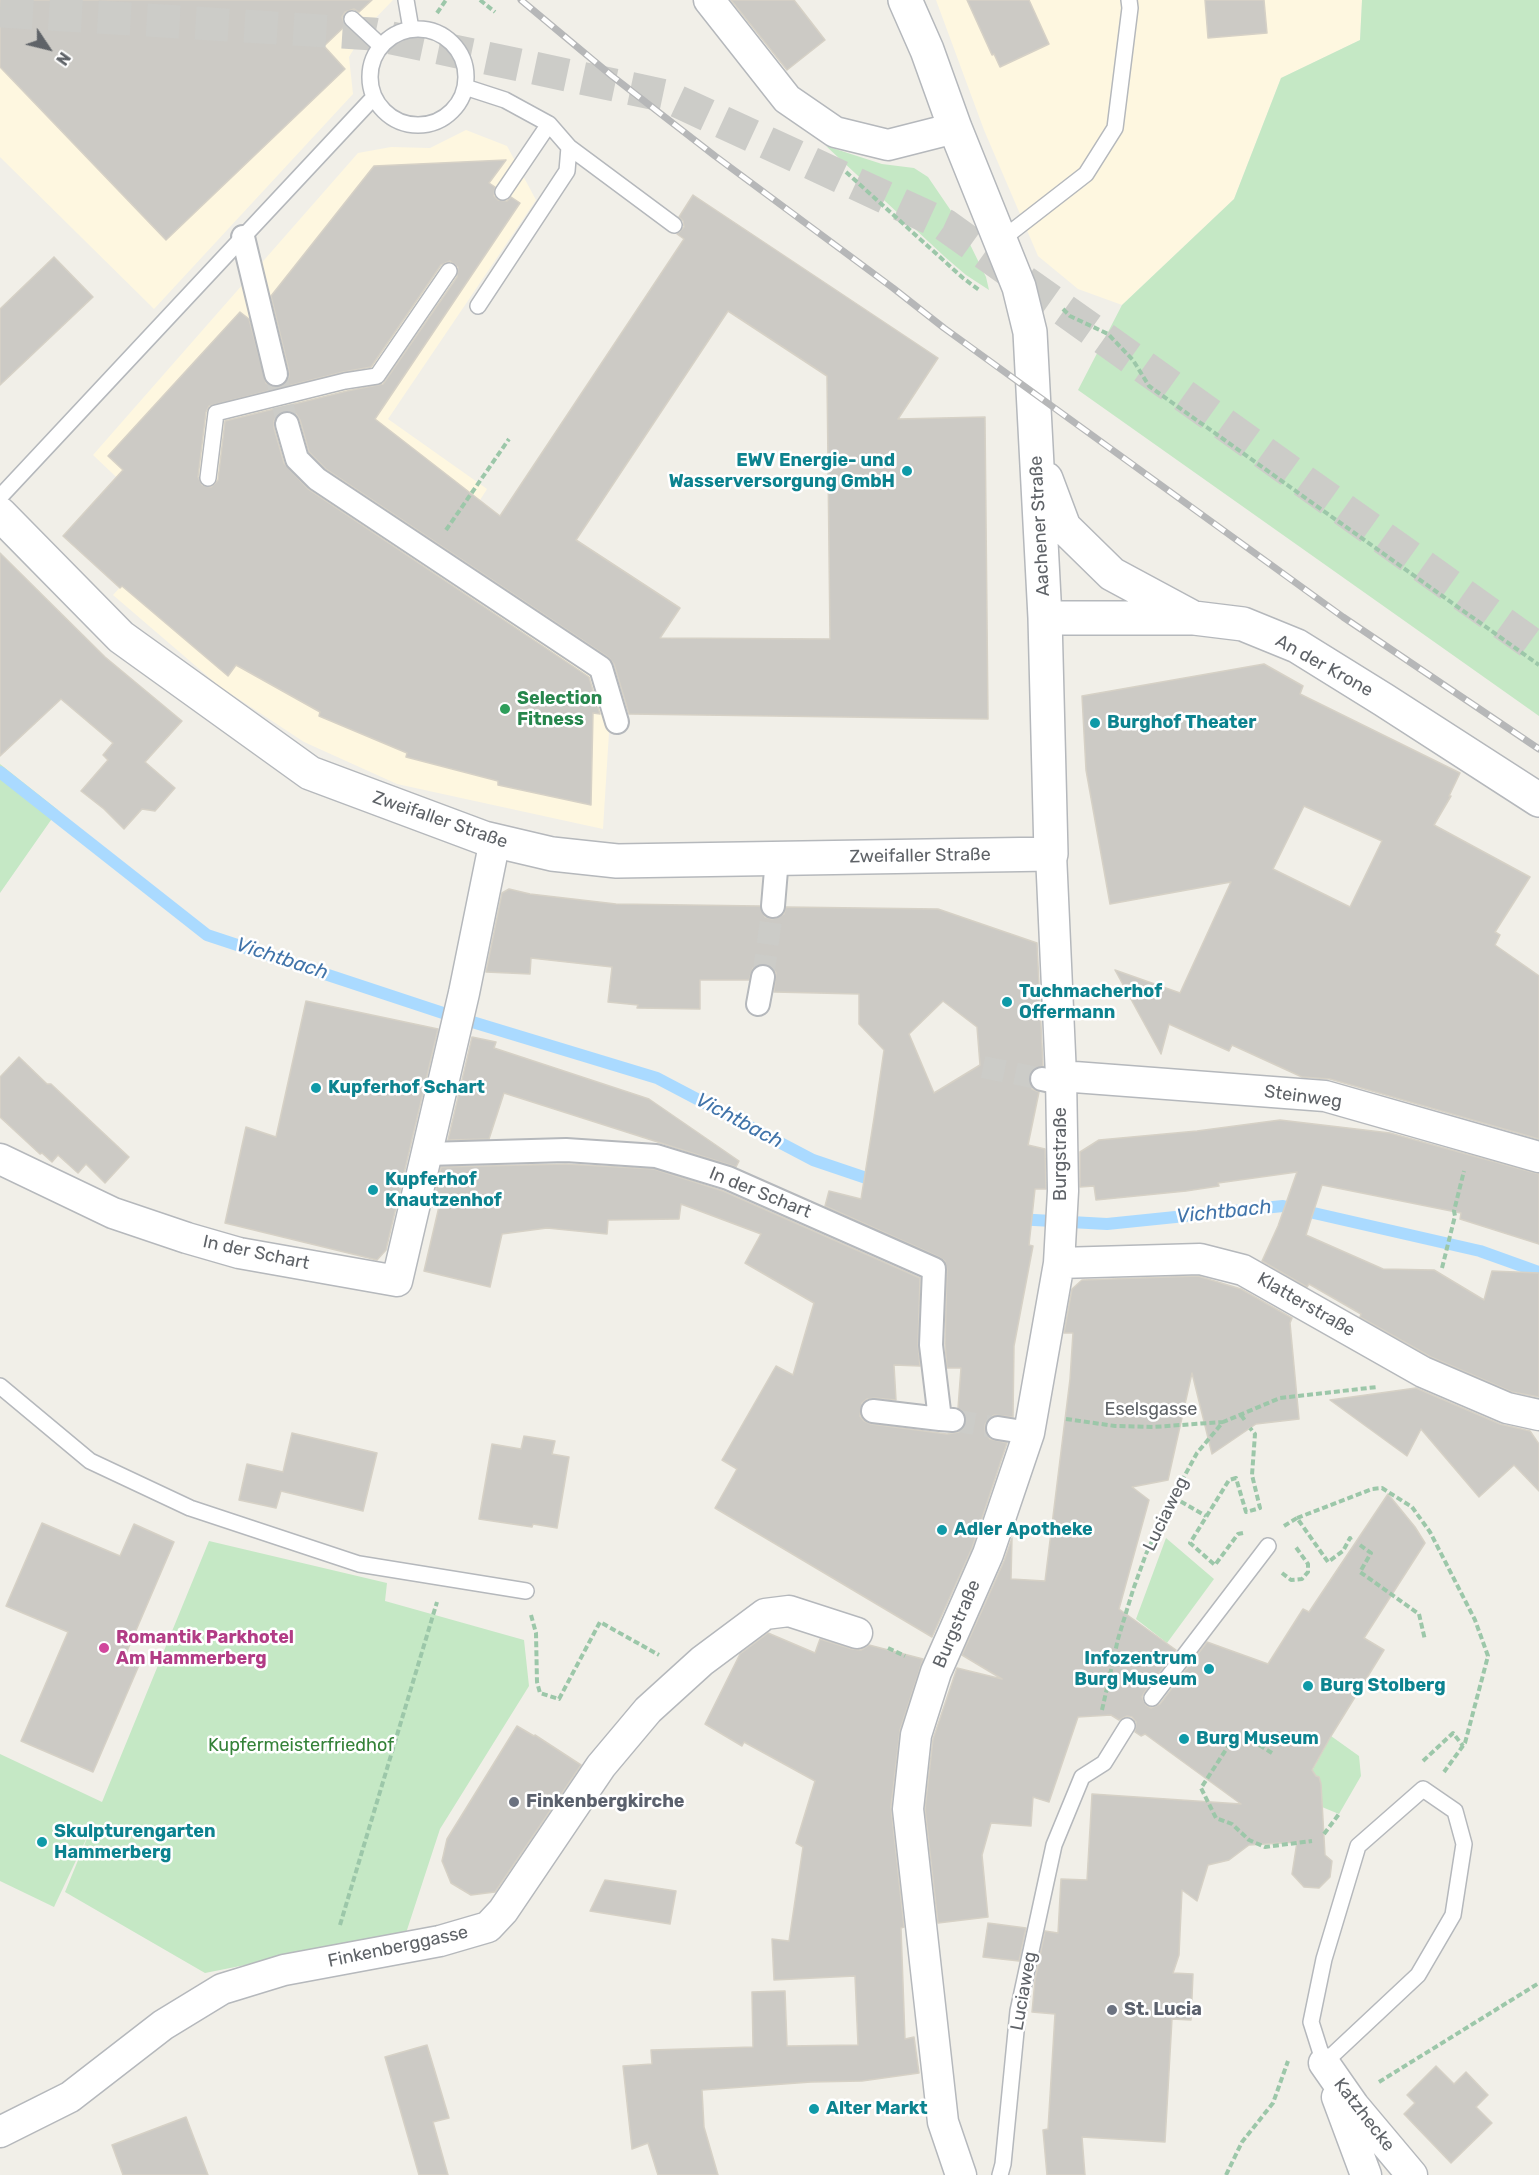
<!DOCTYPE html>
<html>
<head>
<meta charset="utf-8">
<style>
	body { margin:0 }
	#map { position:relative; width:1539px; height:2175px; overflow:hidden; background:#f1efe8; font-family:Rubik,sans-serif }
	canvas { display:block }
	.north { position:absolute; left:18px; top:18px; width:60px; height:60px; -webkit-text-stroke:4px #fff; paint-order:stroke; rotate:125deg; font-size:16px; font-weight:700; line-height:24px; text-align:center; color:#5f6368 }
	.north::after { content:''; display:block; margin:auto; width:21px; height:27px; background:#5f6368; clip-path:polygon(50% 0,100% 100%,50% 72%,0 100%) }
</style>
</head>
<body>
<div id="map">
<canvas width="1539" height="2175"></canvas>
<div class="north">N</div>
</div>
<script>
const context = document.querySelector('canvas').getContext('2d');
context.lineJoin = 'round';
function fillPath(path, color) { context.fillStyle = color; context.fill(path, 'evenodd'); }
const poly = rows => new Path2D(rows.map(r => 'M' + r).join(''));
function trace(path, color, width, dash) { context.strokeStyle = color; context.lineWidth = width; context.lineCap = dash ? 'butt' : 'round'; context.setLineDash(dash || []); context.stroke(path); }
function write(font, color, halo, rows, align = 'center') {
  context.font = font + ' Rubik,sans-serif'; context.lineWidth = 5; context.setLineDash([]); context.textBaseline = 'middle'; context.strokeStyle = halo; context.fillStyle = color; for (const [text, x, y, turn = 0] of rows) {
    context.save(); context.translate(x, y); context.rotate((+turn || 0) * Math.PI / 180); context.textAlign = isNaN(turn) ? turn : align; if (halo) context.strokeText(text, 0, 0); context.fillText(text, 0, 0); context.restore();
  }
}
fillPath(poly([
	[0,0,393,0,367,27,349,57,353,94,154,309,0,157],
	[936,0,1362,0,1360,40,1281,78,1234,199,1122,305,1078,289,1038,256,984,130],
	[466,130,507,146,536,200,388,419,487,489,444,557,613,668,603,829,397,784,304,742,219,686,113,595,172,530,93,455,358,153,391,147,430,148]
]), '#fef7e0');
fillPath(poly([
	[1362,0,1539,0,1539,716,1078,390,1122,305,1234,199,1281,78,1360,40],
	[826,146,882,164,914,168,928,177,960,224,986,277,989,290,966,275,945,257],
	[0,764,58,810,0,893],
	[1166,1538,1214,1579,1167,1643,1136,1619],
	[209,1541,387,1583,385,1601,524,1640,529,1686,440,1829,406,1933,205,1973,65,1892,90,1831,54,1907,0,1881,0,1754,102,1802],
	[1331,1736,1359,1756,1361,1776,1339,1814,1322,1807,1321,1784,1312,1771]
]), '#c5e8c5');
trace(poly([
	[0,772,207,935,446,1014,657,1078,813,1160,878,1182],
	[1016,1219,1107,1224,1283,1206,1480,1251,1539,1272]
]), '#aadaff', 12);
const building = poly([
	[0,0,372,0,359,12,354,9,345,12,342,17,345,26,324,46,345,69,166,240,0,67,0,0],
	[731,0,794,0,825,40,787,70,731,0],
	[967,0,1029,0,1049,44,1000,67,994,54,992,55,967,0],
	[1205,0,1264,0,1267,33,1208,38,1205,0],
	[506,160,489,183,495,187,494,196,498,200,507,201,511,197,520,203,375,419,500,516,684,239,677,234,684,227,683,221,679,217,693,195,938,358,898,419,985,417,988,719,629,714,614,664,608,657,326,469,309,452,300,420,296,414,290,411,283,411,277,415,274,421,274,428,284,463,308,489,589,677,600,714,593,713,591,805,498,785,498,781,406,757,407,753,319,716,320,712,236,665,228,676,122,586,120,588,63,536,123,470,108,456,240,312,249,319,266,383,273,387,280,387,286,383,289,377,289,371,271,296,374,166,506,160],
	[450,261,458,267,457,277,383,384,347,391,225,421,218,480,211,487,202,485,198,477,206,412,209,406,343,372,371,367,441,265,450,261],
	[728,311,827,376,830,639,660,638,680,608,576,540,728,311],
	[54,257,93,297,0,385,0,309,54,257],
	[0,553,105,657,182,721,145,762,175,788,155,811,142,809,124,829,104,809,81,791,108,760,103,755,113,743,61,699,0,756,0,553],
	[1264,664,1303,686,1300,694,1460,773,1449,796,1451,796,1434,825,1530,877,1495,932,1500,935,1495,945,1539,976,1539,1139,1330,1079,1302,1077,1232,1045,1229,1051,1169,1024,1161,1054,1115,970,1180,993,1231,882,1110,904,1086,770,1082,696,1264,664],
	[1304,806,1382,841,1350,907,1273,869,1304,806],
	[509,889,530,894,616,904,760,906,765,917,772,919,784,914,786,907,938,909,1037,943,1043,1066,1032,1070,1029,1077,1032,1089,1039,1092,1028,1145,1045,1149,1046,1189,1035,1189,1029,1245,1033,1246,1014,1346,1013,1417,994,1415,988,1419,985,1425,985,1432,990,1439,1007,1443,972,1548,932,1637,715,1508,737,1469,722,1460,776,1366,793,1375,814,1303,745,1263,761,1234,681,1204,679,1219,608,1220,607,1234,547,1228,502,1234,490,1287,424,1271,441,1198,432,1207,441,1167,566,1164,654,1169,723,1191,920,1278,918,1344,920,1366,894,1365,896,1400,875,1398,867,1399,862,1403,860,1416,864,1421,871,1424,947,1434,959,1432,966,1422,965,1414,958,1408,961,1368,947,1368,945,1344,947,1270,945,1261,939,1257,825,1206,829,1191,861,1199,874,1118,884,1050,859,1024,859,994,774,992,776,973,772,967,765,964,753,968,749,980,700,980,700,1009,637,1008,638,1005,608,1002,612,967,531,958,530,974,486,972,502,893,509,889],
	[943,1001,977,1027,980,1065,934,1093,909,1034,943,1001],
	[306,1001,438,1029,386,1250,377,1260,225,1223,246,1127,276,1137,306,1001],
	[472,1037,496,1042,494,1048,649,1099,739,1161,736,1167,504,1093,489,1139,448,1140,472,1037],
	[19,1057,47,1084,51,1084,129,1157,105,1183,86,1164,78,1173,58,1155,52,1162,42,1153,40,1154,0,1117,0,1077,19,1057],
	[1280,1120,1390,1133,1539,1174,1539,1244,1460,1219,1461,1213,1322,1185,1306,1235,1383,1269,1434,1270,1484,1300,1492,1271,1539,1273,1539,1397,1512,1392,1431,1357,1360,1317,1361,1314,1309,1284,1307,1287,1262,1261,1278,1226,1297,1172,1218,1183,1219,1186,1186,1191,1096,1200,1094,1186,1080,1187,1080,1152,1099,1140,1197,1131,1280,1120],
	[1198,1276,1241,1289,1292,1318,1290,1323,1299,1419,1256,1424,1212,1454,1192,1373,1168,1480,1132,1487,1149,1500,1119,1609,1176,1650,1144,1693,1142,1697,1146,1705,1151,1708,1160,1704,1207,1642,1268,1664,1303,1609,1309,1612,1388,1494,1415,1527,1425,1543,1364,1638,1384,1650,1331,1736,1312,1770,1316,1776,1319,1777,1321,1784,1325,1855,1332,1861,1330,1877,1319,1888,1304,1887,1292,1874,1297,1842,1249,1845,1229,1860,1208,1865,1197,1901,1182,1890,1179,1955,1173,1973,1193,1974,1191,2020,1172,2019,1165,2142,1082,2137,1085,2175,1047,2175,1043,2130,1048,2129,1055,2014,1032,2012,1035,1980,1045,1931,1058,1933,1061,1879,1087,1880,1092,1794,1241,1804,1145,1734,1141,1736,1135,1732,1136,1722,1132,1717,1127,1716,1119,1720,1111,1715,1078,1717,1049,1802,1033,1797,1031,1826,991,1823,982,1855,988,1917,938,1923,925,1809,933,1739,957,1668,1002,1679,962,1655,1004,1561,1012,1538,1011,1579,1045,1581,1070,1379,1073,1333,1064,1333,1072,1289,1082,1280,1198,1276],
	[1416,1388,1500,1424,1530,1431,1539,1444,1539,1491,1514,1465,1479,1497,1421,1429,1407,1456,1330,1400,1416,1388],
	[292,1433,377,1453,363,1511,281,1491,276,1508,239,1500,247,1464,283,1472,292,1433],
	[524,1436,555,1441,552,1454,569,1457,557,1528,533,1524,532,1527,479,1519,492,1444,521,1449,524,1436],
	[42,1523,120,1556,134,1524,174,1542,125,1656,140,1663,93,1772,21,1741,68,1632,6,1606,42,1523],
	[768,1633,815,1653,820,1639,852,1649,861,1650,869,1645,923,1659,900,1730,891,1807,904,1927,901,1928,905,2039,914,2037,919,2073,862,2081,811,2082,702,2090,704,2127,718,2175,658,2175,648,2143,632,2149,623,2066,652,2064,651,2050,753,2047,752,1992,785,1991,787,2046,858,2045,855,1976,774,1980,772,1939,789,1941,803,1847,796,1843,815,1781,744,1742,742,1746,705,1724,740,1654,768,1633],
	[517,1726,534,1736,535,1735,581,1765,495,1892,471,1895,451,1883,442,1861,447,1839,517,1726],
	[605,1880,676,1891,670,1924,590,1911,605,1880],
	[988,1923,1026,1928,1019,1961,983,1957,988,1923],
	[427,2045,449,2118,433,2122,448,2175,419,2175,385,2057,427,2045],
	[1436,2066,1454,2084,1466,2072,1488,2095,1476,2107,1492,2123,1451,2163,1404,2114,1415,2103,1407,2095,1436,2066],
	[186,2117,208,2175,123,2175,112,2145,186,2117]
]);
fillPath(building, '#cccac5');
trace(building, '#d6d1c6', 1.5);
trace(poly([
	[276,374,287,424],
	[763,977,773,906],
	[983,1067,1042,1079],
	[953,1420,998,1428]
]), '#ccccc8', 22, [22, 11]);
trace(poly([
	[0,11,373,34,666,96,945,225,1539,649]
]), '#ccccc8', 33, [33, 16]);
const service = poly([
	[406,0,411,29],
	[352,19,381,46],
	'370 77a48 48 0 1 1 96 0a48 48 0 1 1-96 0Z',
	[465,87,505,100,549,124,569,147,567,171,478,306],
	[569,147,674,225],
	[503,192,549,124],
	[1001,240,1086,174,1115,128,1130,8,1129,0],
	[208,478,216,413,345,381,377,376,449,271],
	[0,497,374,97],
	[0,1386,90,1461,190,1508,359,1564,526,1591],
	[1152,1698,1268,1546],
	[1423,1789,1455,1811,1464,1844,1453,1915,1418,1975,1324,2063,1311,2022,1324,1959,1358,1846,1423,1789],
	[1000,2175,1003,2164,1018,2011,1054,1845,1082,1777,1104,1763,1127,1726]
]);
const pedestrian = poly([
	[243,237,276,374],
	[287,424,297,459,317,479,601,668,617,722],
	[773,906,777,858],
	[758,1004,763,977],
	[1042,1079,1060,1083],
	[427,1154,566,1150,656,1156,728,1178,934,1269,931,1345,940,1419,953,1420],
	[873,1411,940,1419],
	[998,1428,1029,1433]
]);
const minor = poly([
	[709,0,787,99,835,132,888,145,955,128],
	[1061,1076,1325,1096,1539,1157],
	[0,1159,113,1213,187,1238,239,1253,397,1281,464,993,495,840],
	[1059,1263,1200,1259,1243,1270,1423,1372,1507,1408,1539,1415],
	[1324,2063,1354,2106,1412,2175],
	[1337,2097,1366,2175],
	[0,2132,70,2097,163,2025,222,1989,284,1970,440,1941,488,1927,503,1911,601,1766,648,1710,702,1661,765,1614,789,1611,857,1633],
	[961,2175,943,2122,908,1809,916,1735,936,1672,988,1554,1029,1433,1059,1263,1063,1191,1061,1076,1051,854]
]);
const tertiary = poly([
	[1046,479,1064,527,1112,574,1190,616],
	[0,514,121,637,310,773,484,838,552,854,617,861,1051,854,1045,618,1030,332,1019,287,955,128,927,50,905,0],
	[1045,618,1194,618,1243,624,1297,646,1384,700,1539,800]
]);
trace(service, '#b5b8bc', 18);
trace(pedestrian, '#b5b8bc', 26);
trace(minor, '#b5b8bc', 33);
trace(tertiary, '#b5b8bc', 36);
trace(poly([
	[480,0,495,12],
	[437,13,446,0],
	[846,172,963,278,979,290],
	[1063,309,1070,316,1108,334,1133,360,1149,386,1539,665],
	[446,530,509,439],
	[1442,1268,1455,1216,1454,1211,1464,1171],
	[1241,1415,1246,1422],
	[1066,1419,1115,1426,1153,1427,1223,1422],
	[1173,1497,1206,1516],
	[1297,1518,1372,1489,1382,1488,1412,1507,1430,1532,1475,1620,1488,1656,1465,1743,1444,1772],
	[1284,1526,1297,1518,1328,1562,1343,1551,1350,1538,1351,1540],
	[1243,1533,1238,1534,1215,1565,1190,1543,1229,1480,1236,1478,1246,1512,1260,1508,1252,1475,1255,1434,1250,1428],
	[1360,1545,1371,1553,1360,1572,1419,1614,1425,1640],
	[1282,1573,1291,1580,1302,1579,1308,1572,1308,1564,1295,1546],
	[531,1615,536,1633,537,1682,540,1693,559,1699,600,1622,659,1655],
	[888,1648,905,1656],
	[1102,1710,1118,1639,1133,1590,1146,1554,1173,1497,1197,1453,1223,1422,1280,1398,1377,1387],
	[1272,1753,1251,1740,1229,1745,1201,1788,1216,1818,1232,1824,1249,1840,1265,1847,1312,1841],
	[1423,1761,1453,1733,1463,1746],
	[1324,1834,1339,1814],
	[340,1925,437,1602],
	[1379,2082,1539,1983],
	[1226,2175,1242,2142,1273,2103,1288,2061]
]), '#9cc7a9', 4, [6, 3]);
trace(service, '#fff', 15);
trace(pedestrian, '#fff', 22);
trace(minor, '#fff', 30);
trace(tertiary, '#fff', 33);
const rail = poly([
	[521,0,612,76,715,156,893,288,944,328,1343,617,1539,749]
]);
trace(rail, '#b6b7b8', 7);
trace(rail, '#fff', 4.5, [14]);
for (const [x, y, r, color] of [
	[907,471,6,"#0f9aa8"],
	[505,709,6,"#2e9e5b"],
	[1095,723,6,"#0f9aa8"],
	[1007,1002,6,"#0f9aa8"],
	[316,1088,6,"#0f9aa8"],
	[373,1190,6,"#0f9aa8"],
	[942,1530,6,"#0f9aa8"],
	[104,1648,6,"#d1479c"],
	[1209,1669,6,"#0f9aa8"],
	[1308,1686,6,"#0f9aa8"],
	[1184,1739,6,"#0f9aa8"],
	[514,1802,6,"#6b7280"],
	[42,1842,6,"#0f9aa8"],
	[1112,2010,6,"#6b7280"],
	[814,2109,6,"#0f9aa8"]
]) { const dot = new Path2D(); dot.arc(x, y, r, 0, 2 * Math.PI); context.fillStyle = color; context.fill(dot); trace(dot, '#fff', 2); }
write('bold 18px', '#0d838f', '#fff', [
	["EWV Energie- und",895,461,"right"],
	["Wasserversorgung GmbH",895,482,"right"],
	["Burghof Theater",1107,723],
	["Tuchmacherhof",1019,992],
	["Offermann",1019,1013],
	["Kupferhof Schart",328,1088],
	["Kupferhof",385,1180],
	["Knautzenhof",385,1201],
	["Adler Apotheke",954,1530],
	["Infozentrum",1197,1659,"right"],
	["Burg Museum",1197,1680,"right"],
	["Burg Stolberg",1320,1686],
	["Burg Museum",1196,1739],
	["Skulpturengarten",54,1832],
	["Hammerberg",54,1853],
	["Alter Markt",826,2109]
], 'left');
write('18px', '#5f6368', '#fff', [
	["Aachener Straße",1040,526,-93],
	["An der Krone",1324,666,29],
	["Zweifaller Straße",440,820,19],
	["Zweifaller Straße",920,856,-1],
	["Steinweg",1303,1097,8],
	["Burgstraße",1061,1154,-90],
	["In der Schart",760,1193,22],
	["In der Schart",256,1253,12],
	["Klatterstraße",1306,1305,30],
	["Eselsgasse",1151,1410],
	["Luciaweg",1166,1514,-64],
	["Burgstraße",957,1624,-67],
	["Finkenberggasse",398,1947,-12],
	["Luciaweg",1024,1991,-80],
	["Katzhecke",1364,2115,52]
]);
write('bold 18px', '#27864d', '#fff', [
	["Selection",517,699],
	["Fitness",517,720]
], 'left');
write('bold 18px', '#b23c85', '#fff', [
	["Romantik Parkhotel",116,1638],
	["Am Hammerberg",116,1659]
], 'left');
write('18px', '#348238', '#fff', [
	["Kupfermeisterfriedhof",301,1746]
]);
write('bold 18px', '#5b616d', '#fff', [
	["Finkenbergkirche",526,1802],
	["St. Lucia",1124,2010]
], 'left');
write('italic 20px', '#4174aa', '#fff', [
	["Vichtbach",282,959,18],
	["Vichtbach",739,1121,28],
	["Vichtbach",1224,1212,-6]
]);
</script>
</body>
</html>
